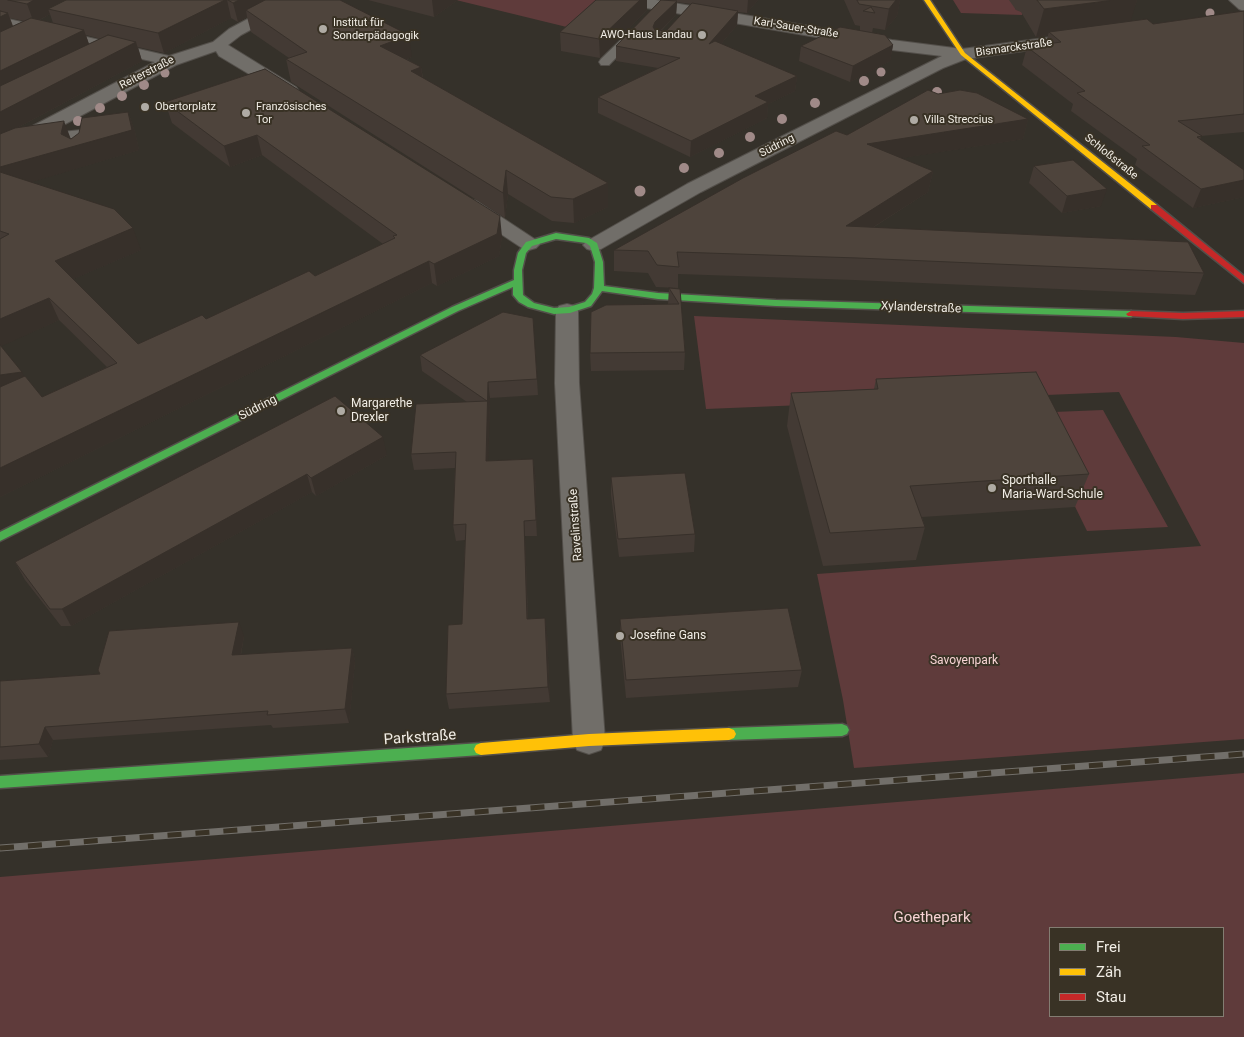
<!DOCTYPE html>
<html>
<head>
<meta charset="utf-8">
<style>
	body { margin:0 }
	#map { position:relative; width:1244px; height:1037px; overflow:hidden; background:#35312a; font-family:Roboto,sans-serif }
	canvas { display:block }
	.legend { position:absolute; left:1049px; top:927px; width:175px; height:90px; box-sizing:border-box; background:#393225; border:1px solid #837d72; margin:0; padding:6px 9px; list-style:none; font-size:15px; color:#f1ede5 }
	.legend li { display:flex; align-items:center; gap:10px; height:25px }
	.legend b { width:25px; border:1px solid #837d72 }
</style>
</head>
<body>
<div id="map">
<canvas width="1244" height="1037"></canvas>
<ul class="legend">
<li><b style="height:6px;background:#4caf50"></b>Frei</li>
<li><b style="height:6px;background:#ffc107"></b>Zäh</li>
<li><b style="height:6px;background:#c62828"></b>Stau</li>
</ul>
</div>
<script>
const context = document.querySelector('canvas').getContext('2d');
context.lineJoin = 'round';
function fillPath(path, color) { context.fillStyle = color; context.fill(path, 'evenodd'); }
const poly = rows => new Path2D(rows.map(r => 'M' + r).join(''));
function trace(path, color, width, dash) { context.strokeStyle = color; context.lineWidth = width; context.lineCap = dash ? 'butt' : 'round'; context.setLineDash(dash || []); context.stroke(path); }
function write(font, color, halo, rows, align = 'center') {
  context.font = font + ' Roboto,sans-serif'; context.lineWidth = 4; context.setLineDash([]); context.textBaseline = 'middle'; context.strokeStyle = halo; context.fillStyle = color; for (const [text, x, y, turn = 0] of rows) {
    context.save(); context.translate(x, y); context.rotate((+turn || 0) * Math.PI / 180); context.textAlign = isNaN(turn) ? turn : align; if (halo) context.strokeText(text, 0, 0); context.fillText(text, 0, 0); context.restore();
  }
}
fillPath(poly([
	[456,0,612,0,579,30],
	[953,0,1015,0,1015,9,1023,12,1022,15,961,13],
	[694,316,1176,337,1244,343,1244,739,854,768,843,700,817,574,1201,546,1119,392,706,409],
	[1103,410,1168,527,1087,531,1029,413],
	[1244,773,1244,1037,0,1037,0,877],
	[1050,928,1223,928,1223,1016,1050,1016]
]), '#5f3b3b');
const lane = poly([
	[634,29,638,31,640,33,638,35,609,65,601,65,599,62,601,59,630,31,634,29],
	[81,130,88,134,85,154,78,158,71,154,74,139,43,142,36,138,43,134,81,130]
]);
const street = poly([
	[283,0,303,0,300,3,241,35,228,45,296,87,299,91,296,95,290,96,284,95,219,56,216,51,176,65,7,155,0,157,0,143,155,62,0,27,0,17,169,56,213,42,229,29,283,0],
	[621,0,656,0,892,40,962,49,1082,33,1088,35,1090,38,1088,41,1082,43,966,59,943,68,701,192,601,249,594,251,587,249,583,245,587,241,687,184,942,56,892,50,629,5,624,3,621,0],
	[1229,0,1244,0,1244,11,1239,9,1229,0],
	[470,199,477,201,536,240,540,244,536,248,529,250,522,248,463,209,460,205,463,201,470,199],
	[567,304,575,306,578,311,579,383,605,740,601,750,589,754,577,750,573,740,555,383,556,311,559,306,567,304]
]);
const fast = poly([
	[556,233,589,238,597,243,603,262,604,286,658,293,776,300,1131,311,1136,314,1131,317,776,306,658,299,602,291,591,306,570,313,554,314,528,307,519,302,513,295,513,287,458,311,0,541,0,532,452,307,514,280,514,270,518,253,526,242,556,233],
	[556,239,586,243,590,246,595,262,594,288,592,294,585,302,569,307,554,308,534,303,523,295,522,270,526,253,532,246,556,239],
	[842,724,847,726,849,730,847,734,842,736,729,740,724,738,722,734,724,730,729,728,842,724],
	[481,743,486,745,488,749,486,753,481,755,0,788,0,776,481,743]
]);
const slow = poly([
	[924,0,930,0,965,53,1157,205,1157,209,1151,209,961,55,924,0],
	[729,728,734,730,736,734,734,738,729,740,589,746,481,755,476,753,474,749,476,745,481,743,589,734,729,728]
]);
const jam = poly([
	[1151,205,1157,205,1244,276,1244,283,1151,209,1151,205],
	[1131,311,1183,313,1244,311,1244,317,1183,319,1128,316,1126,314,1131,311]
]);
trace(lane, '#534f4a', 2);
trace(street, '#534f4a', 2);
trace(fast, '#534f4a', 3);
trace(slow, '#534f4a', 3);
trace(jam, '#534f4a', 3);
fillPath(lane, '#716e69');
fillPath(street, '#716e69');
fillPath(fast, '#4caf50');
fillPath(slow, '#ffc107');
fillPath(jam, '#c62828');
const rail = poly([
	[0,848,1244,754]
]);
trace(rail, '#726f6a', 7);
trace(rail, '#393225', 5, [14]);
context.fillStyle = '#a08a88';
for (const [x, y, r] of [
	[1210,13,4.5],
	[881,72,4.5],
	[165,73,4.5],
	[864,81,5],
	[144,85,5],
	[937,92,5],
	[122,96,5],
	[815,103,5],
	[100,108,5],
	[782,119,5],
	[78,121,5],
	[750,137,5],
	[719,153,5],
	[684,168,5],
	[640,191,5.5]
]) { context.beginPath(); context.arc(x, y, r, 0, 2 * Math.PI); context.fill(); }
fillPath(poly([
	[0,0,340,0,412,57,407,59,421,67,423,78,608,183,608,207,574,223,552,221,508,194,505,218,291,82,286,59,289,58,251,32,247,17,238,22,231,18,164,53,138,47,142,61,19,127,71,139,128,112,135,132,139,150,31,182,141,250,73,279,138,344,206,319,315,276,383,244,262,155,230,167,172,123,165,102,265,69,502,237,499,256,437,286,432,283,0,497],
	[50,14,53,23,40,20],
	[10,18,24,21,13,26],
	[86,35,101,39,89,44],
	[59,320,107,367,42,397,24,377,1,346],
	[368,0,458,0,434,17],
	[596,0,647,0,647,10,600,58,561,51,560,32],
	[661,0,758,0,747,13,738,12,737,25,721,44,797,76,795,91,768,104,767,118,690,157,598,113,598,97,658,68,616,61,616,46],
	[677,2,691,4,666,31,661,31,676,15],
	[844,0,900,0,897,16,885,30,873,28,872,33,893,45,890,61,850,82,799,61,801,46,860,31,860,26,855,25],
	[1009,0,1137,0,1130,21,1153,24,1244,11,1244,132,1201,136,1200,140,1244,170,1244,197,1193,208,1135,165,1137,159,1071,111,1073,104,1022,65,1027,47,1046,44,1048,35,1036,37,1021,12,1016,10],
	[938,94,1028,119,1023,139,901,158,933,171,928,192,874,227,1204,273,1195,295,854,280,678,274,678,288,656,287,648,273,614,271,614,250,847,135],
	[1034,166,1101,206,1062,213,1029,183],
	[669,288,680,289,685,352,684,370,591,371,590,353,668,304],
	[533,318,538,395,490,398,488,461,535,474,537,536,525,536,528,619,547,634,550,702,449,709,446,694,462,624,465,540,456,541,453,525,455,468,414,470,411,454,467,402,422,371,420,355],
	[876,379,1089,474,1075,507,922,517,925,527,916,560,823,566,787,426,791,393,874,389],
	[335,396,387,455,316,496,312,492,71,626,61,626,25,580,15,562],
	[611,477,695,534,694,552,619,557,611,495],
	[620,619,802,670,798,687,626,698,620,636],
	[244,636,241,655,352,648,355,661,349,723,273,728,271,725,53,740,48,757,0,760,0,681,100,674,98,670]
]), '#433a34');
fillPath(poly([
	[34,0,77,0,48,9,50,14,34,23,27,4],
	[225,0,227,0,231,18,164,53,158,33],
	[239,0,279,0,246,10,247,17,238,22,233,3],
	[432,0,458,0,434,17],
	[640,0,647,0,647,10,600,58,599,39],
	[748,0,758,0,747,13],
	[896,0,900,0,897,16,885,30,889,9],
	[1114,0,1137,0,1130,24,1049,32,1048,35,1036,37,1044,9],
	[677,1,676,15,654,37,653,27,655,22],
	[738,11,737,25,708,59,709,44],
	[8,13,15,33,0,40,0,17],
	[84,30,91,50,0,95,0,71],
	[409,35,412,57,384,68,380,46],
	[136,42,142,61,0,137,0,112],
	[893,45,890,61,850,82,853,66],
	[421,67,424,90,411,71],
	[797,76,795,91,768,104,767,118,690,157,691,141,755,96],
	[128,112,135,132,139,150,2,191,0,187,0,167,61,134,64,121,72,142],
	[1028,119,1023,139,864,164,867,144],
	[257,135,262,155,230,167,224,146],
	[506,170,508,194,505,218,503,193],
	[933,171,928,192,842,247,846,226],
	[1244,180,1244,197,1193,208,1201,189],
	[608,183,608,207,574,223,573,199],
	[1107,189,1101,206,1062,213,1067,196],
	[500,216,502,237,499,256,437,286,434,264],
	[133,228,141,250,64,283,55,261],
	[429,261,432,283,0,497,0,468],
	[49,298,59,320,0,347,0,319],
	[22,372,33,395,0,400,0,375],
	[488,382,490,398,488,477,486,461],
	[383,437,387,455,316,496,311,478],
	[533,459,535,474,537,536,536,520],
	[307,474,312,492,71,626,62,609],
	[524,521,525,536,528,635,527,619],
	[545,618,547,634,550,702,548,687],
	[239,622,244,636,238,669,232,655],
	[352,648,355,661,349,723,345,709],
	[45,727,53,740,48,757,39,744]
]), '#37302a');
const building = poly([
	[8,0,34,0,27,4,8,0],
	[66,0,225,0,158,33,48,9,66,0],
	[228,0,239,0,233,3,228,0],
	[265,0,340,0,409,35,380,46,421,67,411,71,608,183,573,199,551,197,506,170,503,193,286,59,307,52,246,10,265,0],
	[596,0,640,0,599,39,560,32,596,0],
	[661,0,677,1,655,22,653,27,655,30,666,31,692,3,738,11,709,44,715,41,797,76,755,96,768,102,691,141,598,97,680,58,616,46,661,0],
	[857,0,896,0,889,9,859,4,857,0],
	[1037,0,1114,0,1044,9,1037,0],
	[871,7,875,13,863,11,871,7],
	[0,11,8,13,0,17,0,11],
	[1244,11,1244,114,1178,121,1202,136,1197,137,1244,170,1244,180,1201,189,1142,146,1150,145,1077,93,1085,91,1027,47,1061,42,1049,32,1147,19,1153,24,1244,11],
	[31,18,84,30,0,71,0,32,31,18],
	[840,27,885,35,893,45,853,66,801,46,840,27],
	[108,35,136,42,0,112,0,86,108,35],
	[265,69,500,216,497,234,434,264,429,261,0,468,0,387,25,376,42,397,117,363,49,298,0,319,0,239,9,234,0,231,0,172,114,209,133,228,55,261,138,344,202,315,206,319,309,271,315,276,395,238,393,236,397,235,257,135,224,146,165,102,265,69],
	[928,90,938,94,960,90,977,93,1028,119,867,144,933,171,846,226,1188,242,1204,273,858,258,677,252,679,267,657,265,648,251,614,250,743,178,836,131,847,135,928,90],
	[128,112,132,130,0,167,0,134,15,128,64,121,61,134,71,139,79,133,82,118,128,112],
	[1073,160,1107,189,1067,196,1034,166,1073,160],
	[669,288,680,289,685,352,590,353,591,312,606,305,679,304,669,288],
	[503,312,533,318,537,379,488,382,486,461,533,459,536,520,524,521,527,619,545,618,548,687,446,694,448,625,462,624,466,524,453,525,456,452,411,454,416,404,487,401,420,355,503,312],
	[0,345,22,372,0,375,0,345],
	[1036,372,1089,474,910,486,925,527,830,533,791,393,878,389,876,379,1036,372],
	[335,396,383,437,311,478,307,474,62,609,50,609,15,562,335,396],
	[685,473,695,534,618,539,611,477,685,473],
	[788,608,802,670,626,680,620,619,788,608],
	[239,622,232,655,352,648,345,709,267,715,268,711,45,727,39,744,0,747,0,681,100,674,98,670,109,631,239,622]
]);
fillPath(building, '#4e443c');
trace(building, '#37302a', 1);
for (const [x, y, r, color] of [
	[323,29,5,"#afaba4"],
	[702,35,5,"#afaba4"],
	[145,107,5,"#afaba4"],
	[246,113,5,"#afaba4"],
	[914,120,5,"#afaba4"],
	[341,411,5,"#afaba4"],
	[992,488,5,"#afaba4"],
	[620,636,5,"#afaba4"]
]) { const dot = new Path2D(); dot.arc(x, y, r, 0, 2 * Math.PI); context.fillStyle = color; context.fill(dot); trace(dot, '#393225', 2); }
write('11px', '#f1ede5', '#393225', [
	["Institut für",333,23],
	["Sonderpädagogik",333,36],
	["AWO-Haus Landau",692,35,"right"],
	["Obertorplatz",155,107],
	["Französisches",256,107],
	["Tor",256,120],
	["Villa Streccius",924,120]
], 'left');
write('11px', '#f1ede5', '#393225', [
	["Karl-Sauer-Straße",796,28,9],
	["Bismarckstraße",1014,48,-8],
	["Reiterstraße",147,73,-27],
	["Südring",777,146,-27],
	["Schloßstraße",1111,157,39]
]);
write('12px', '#f1ede5', '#393225', [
	["Xylanderstraße",921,308,2],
	["Südring",258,408,-27],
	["Ravelinstraße",576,525,-94]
]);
write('12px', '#f1ede5', '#393225', [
	["Margarethe",351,404],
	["Drexler",351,418],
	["Sporthalle",1002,481],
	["Maria-Ward-Schule",1002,495],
	["Josefine Gans",630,636]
], 'left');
write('12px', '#f7d3d4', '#393225', [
	["Savoyenpark",964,661]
]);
write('15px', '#f1ede5', '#393225', [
	["Parkstraße",420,738,-4]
]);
write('15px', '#f7d3d4', '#393225', [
	["Goethepark",932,918]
]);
</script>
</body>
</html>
